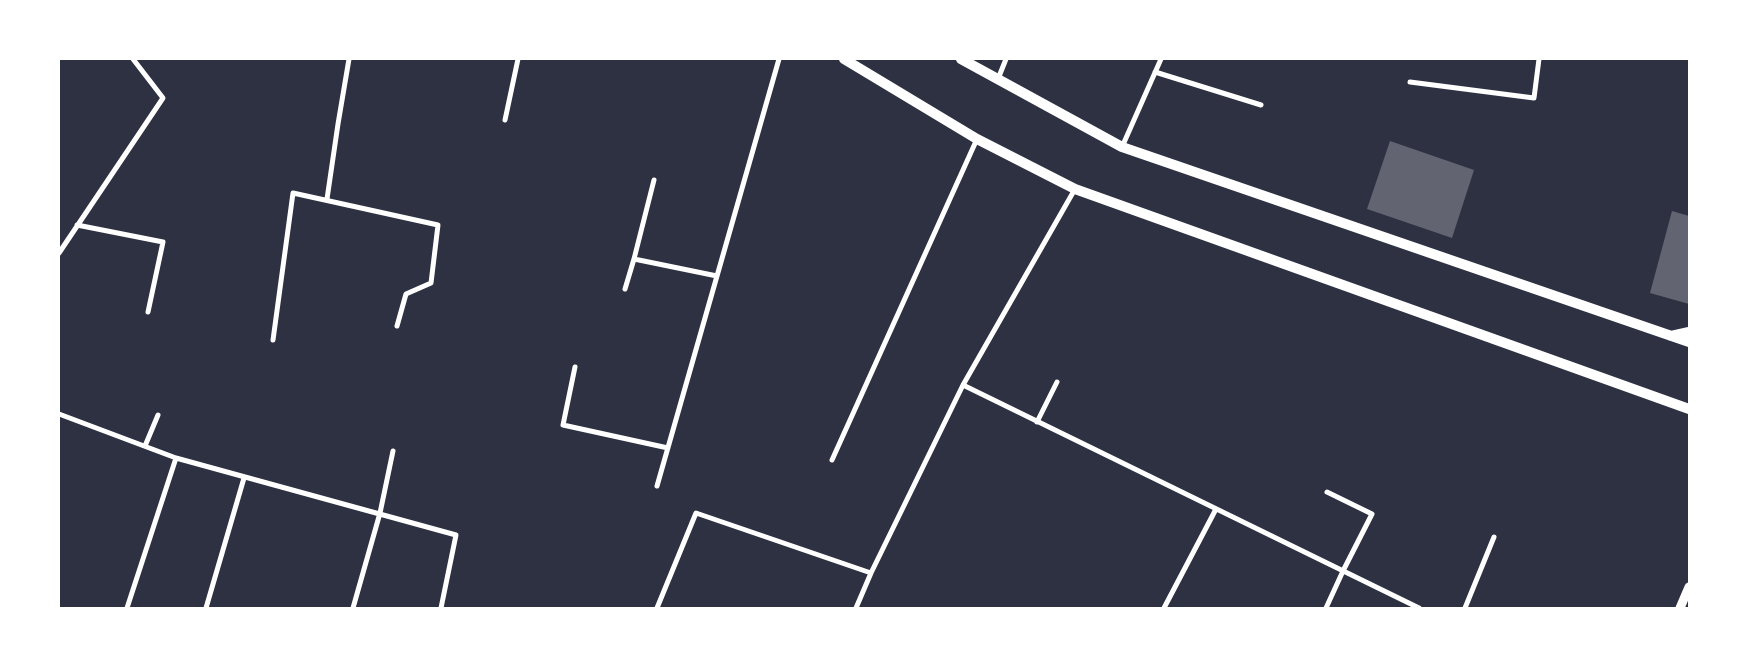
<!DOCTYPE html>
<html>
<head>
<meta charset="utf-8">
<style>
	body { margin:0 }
	#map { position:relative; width:1748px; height:667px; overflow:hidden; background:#2d3142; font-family:"Sofia Sans Condensed",sans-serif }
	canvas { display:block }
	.frame { position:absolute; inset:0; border:60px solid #fff; pointer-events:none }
</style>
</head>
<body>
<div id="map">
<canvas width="1748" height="667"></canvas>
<div class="frame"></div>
</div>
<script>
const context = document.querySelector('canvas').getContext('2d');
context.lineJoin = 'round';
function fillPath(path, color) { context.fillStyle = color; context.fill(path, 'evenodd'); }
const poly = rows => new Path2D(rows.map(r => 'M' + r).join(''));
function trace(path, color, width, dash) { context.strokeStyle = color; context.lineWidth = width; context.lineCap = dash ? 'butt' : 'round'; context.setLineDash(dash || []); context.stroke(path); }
fillPath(poly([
	[1390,141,1474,170,1452,238,1367,209],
	[1672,211,1689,216,1689,304,1650,293]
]), '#626471');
trace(poly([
	[1155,72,1261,105],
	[998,79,1006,59],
	[1410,82,1534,98,1539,59],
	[505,120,518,59],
	[1122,147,1161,59],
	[327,199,338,124,349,59],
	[77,225,163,242,148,312],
	[59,253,163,98,133,59],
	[634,259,717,276],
	[625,289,634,259,654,180],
	[273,340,293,193,438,225,431,283,406,294,397,326],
	[575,367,563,425,668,448],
	[963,385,1419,608],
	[59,414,176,458,456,535,441,608],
	[1037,422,1057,382],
	[145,446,158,415],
	[832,460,977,139],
	[657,486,779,59],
	[127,608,176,458],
	[206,608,244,478],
	[353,608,380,513,393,451],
	[657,608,696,513,871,573],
	[856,608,871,573,963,385,1075,189],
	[1164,608,1216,509],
	[1326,608,1343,571,1372,514,1327,492],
	[1465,608,1494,537]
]), '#fff', 5);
trace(poly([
	[1680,608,1689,587]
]), '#fff', 9);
trace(poly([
	[844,59,977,139,1075,189,1689,409],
	[961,59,1122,147,1689,342],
	[1671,336,1689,332]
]), '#fff', 10);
</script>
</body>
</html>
